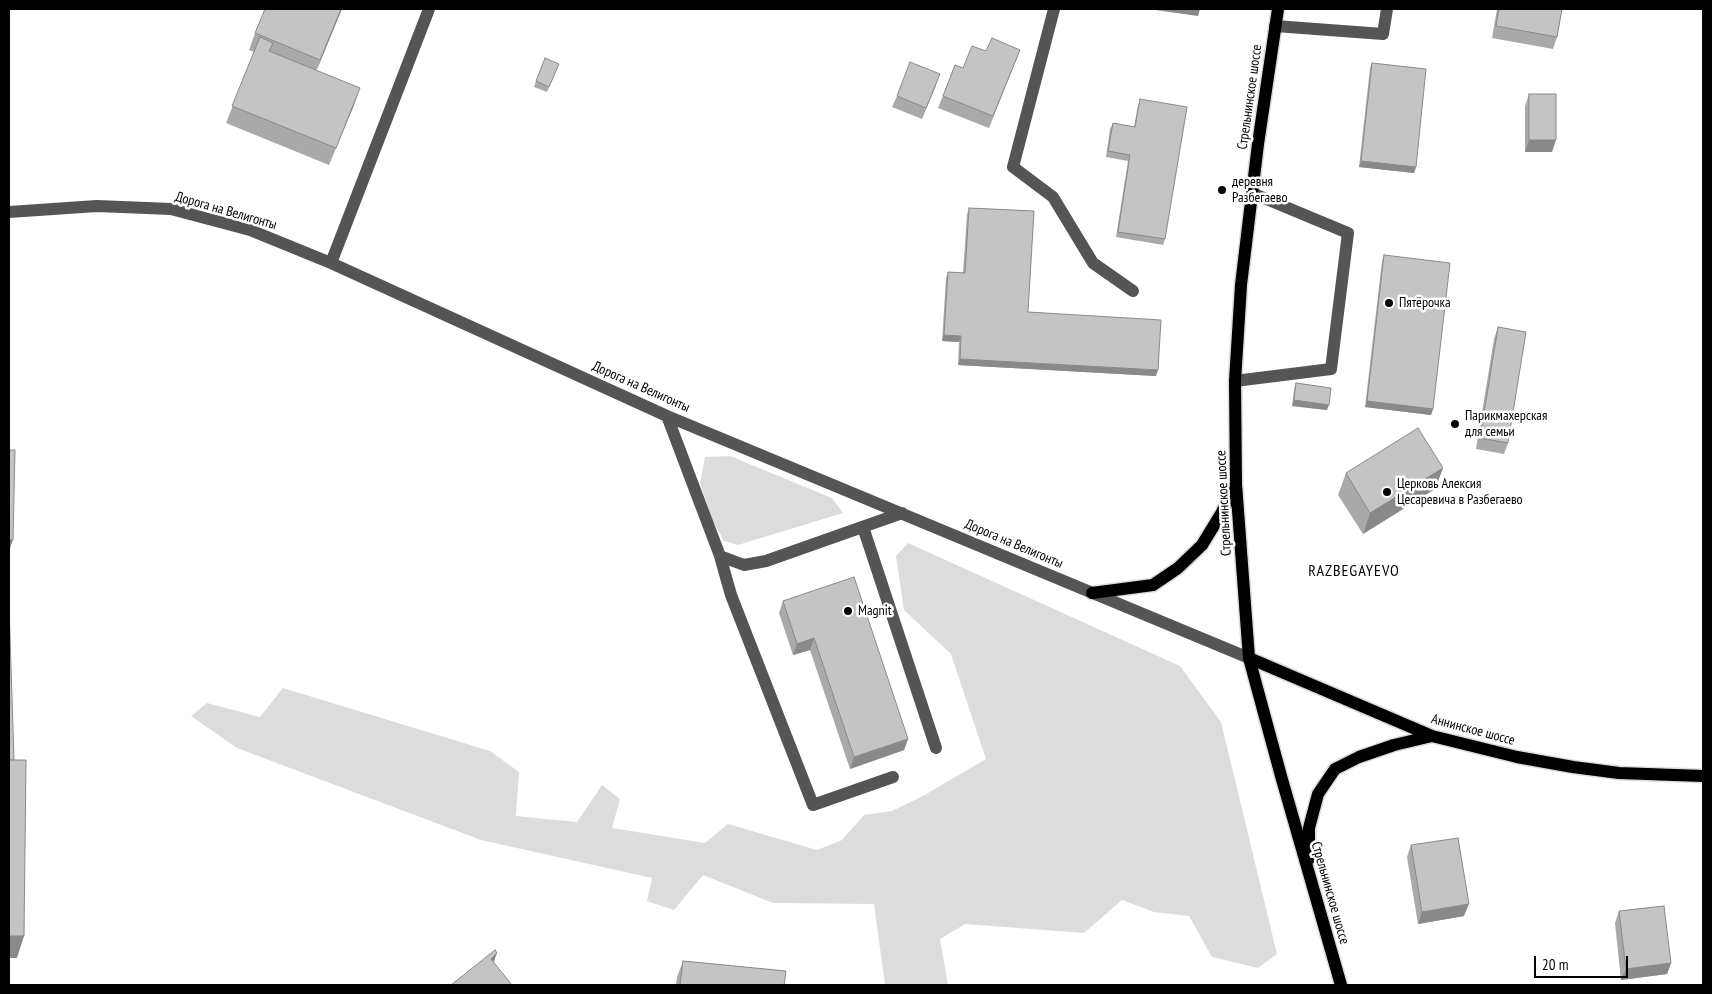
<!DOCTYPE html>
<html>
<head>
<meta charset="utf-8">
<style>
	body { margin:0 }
	#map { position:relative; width:1712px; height:994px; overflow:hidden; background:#fff; font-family:"PT Sans Narrow",sans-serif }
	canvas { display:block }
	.frame { position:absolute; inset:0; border:10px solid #000; pointer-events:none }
	.scale { position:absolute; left:1534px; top:956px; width:94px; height:22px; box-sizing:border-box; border:2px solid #000; border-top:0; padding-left:6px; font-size:15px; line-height:18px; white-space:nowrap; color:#000; -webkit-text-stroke:4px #fff; paint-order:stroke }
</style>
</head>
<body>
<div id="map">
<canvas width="1712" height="994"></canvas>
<div class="frame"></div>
<div class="scale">20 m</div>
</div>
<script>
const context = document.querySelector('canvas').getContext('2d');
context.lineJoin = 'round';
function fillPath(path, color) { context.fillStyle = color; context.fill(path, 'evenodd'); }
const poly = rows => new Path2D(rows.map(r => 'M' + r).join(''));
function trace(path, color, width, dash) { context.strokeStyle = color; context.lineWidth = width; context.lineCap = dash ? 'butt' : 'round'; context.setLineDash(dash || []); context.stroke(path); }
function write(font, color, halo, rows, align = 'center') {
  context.font = font + ' "PT Sans Narrow",sans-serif'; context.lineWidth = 5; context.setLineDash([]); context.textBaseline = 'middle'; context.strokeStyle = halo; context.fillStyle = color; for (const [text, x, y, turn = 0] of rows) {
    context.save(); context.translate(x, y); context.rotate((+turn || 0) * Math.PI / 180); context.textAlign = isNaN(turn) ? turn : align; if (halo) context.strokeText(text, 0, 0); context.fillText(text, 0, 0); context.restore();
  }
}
fillPath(poly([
	[730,456,832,498,843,513,738,545,724,541,712,519,700,483,705,457],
	[908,543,1180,666,1221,722,1277,954,1258,968,1212,957,1189,916,1154,912,1122,900,1084,933,965,924,940,939,948,985,885,985,874,904,773,903,703,875,674,910,647,901,652,878,481,840,237,748,191,716,207,703,260,717,283,688,490,751,519,772,516,816,577,822,602,785,620,799,612,828,705,843,728,824,817,850,842,840,864,815,892,811,923,796,986,759,951,654,904,610,896,556]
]), '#dcdcdc');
const major = poly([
	[1278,9,1258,144,1241,285,1235,381,1236,484,1249,658,1281,776,1341,985],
	[1092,593,1153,585,1178,568,1202,545,1221,514,1236,484],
	[1249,658,1432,736,1517,757,1573,767,1619,773,1703,776],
	[1309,859,1309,828,1318,794,1335,769,1359,757,1394,745,1432,736]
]);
trace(major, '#dbdbdb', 15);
trace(poly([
	[1054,9,1013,167,1053,197,1093,263,1133,291],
	[1275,26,1383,34,1387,9],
	[9,212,97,206,171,209,250,230,331,263,667,416,1249,658],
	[331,263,429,9],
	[1235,381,1331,369,1348,233,1252,193],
	[667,416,720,556,744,565,766,561,902,513],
	[863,527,936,748],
	[720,556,731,595,813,805,893,777]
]), '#555', 12);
trace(major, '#000', 12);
fillPath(poly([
	[342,9,316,70,354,105,329,165,226,123,254,52,249,50,255,33],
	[1497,9,1562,9,1557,37,1553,49,1492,38],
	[1020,50,989,128,938,108,955,65,963,68,986,51],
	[1372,63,1416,167,1414,173,1359,167,1370,68],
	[559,64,547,92,534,87,536,81],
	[936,86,922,119,892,107,897,96],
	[1529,94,1552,152,1525,152,1525,106],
	[1140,99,1165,239,1163,245,1116,237,1128,161,1106,157,1110,129,1113,123,1134,127,1138,105],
	[969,208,1028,312,1156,376,958,365,959,342,942,341,946,278,948,272,963,273,967,214],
	[1384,255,1433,409,1431,415,1365,407,1382,261],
	[1498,327,1508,443,1504,454,1476,449,1494,339],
	[1296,383,1327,410,1292,406,1294,389],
	[1443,468,1435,489,1363,534,1338,495,1346,473],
	[783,601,908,739,904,750,850,769,810,650,793,655,779,613],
	[1411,845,1464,916,1418,924,1407,857],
	[1619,911,1671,963,1667,974,1621,980,1615,923],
	[683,961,784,985,676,985,677,977]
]), '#a9a9a9');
fillPath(poly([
	[341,9,342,9,314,77,320,60],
	[1148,9,1200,9,1198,16],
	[360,88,354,105,329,165,336,148],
	[1529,140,1556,140,1552,152,1525,152],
	[1361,161,1416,167,1414,173,1359,167],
	[944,335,961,336,959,342,942,341],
	[960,359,1158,370,1156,376,958,365],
	[1294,400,1329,405,1327,410,1292,406],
	[1367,401,1433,409,1431,415,1365,407],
	[1443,468,1435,489,1363,534,1370,513],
	[9,540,13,540,9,551],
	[814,638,810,650,793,655,797,644],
	[908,739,904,750,850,769,854,757],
	[1469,904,1464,916,1418,924,1422,912],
	[9,936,24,936,17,958,9,958],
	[497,953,491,970,491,959],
	[1671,963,1667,974,1621,980,1626,969]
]), '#898989');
const building = poly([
	[265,9,341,9,320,60,255,33,265,9],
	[1499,9,1562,9,1557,37,1496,26,1499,9],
	[260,37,273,43,269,51,360,88,336,148,232,106,260,37],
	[992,38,1020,50,993,116,943,96,955,65,963,68,972,46,986,51,992,38],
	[545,58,559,64,549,87,536,81,545,58],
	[910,62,940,74,926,108,897,96,910,62],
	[1372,63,1426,69,1416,167,1361,161,1372,63],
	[1529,94,1556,94,1556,140,1529,140,1529,94],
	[1140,99,1187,107,1165,239,1118,232,1130,155,1108,151,1113,123,1135,127,1140,99],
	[969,208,1034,211,1028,312,1161,320,1158,370,960,359,961,336,944,335,948,272,965,273,969,208],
	[1384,255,1450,263,1433,409,1367,401,1384,255],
	[1498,327,1526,332,1508,443,1480,438,1498,327],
	[1296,383,1331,388,1329,405,1294,400,1296,383],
	[1418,428,1443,468,1370,513,1346,473,1418,428],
	[9,450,15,450,13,540,9,540,9,450],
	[854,577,908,739,854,757,814,638,797,644,783,601,854,577],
	[9,604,14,760,9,760,9,604],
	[9,760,26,760,24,936,9,936,9,760],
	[1458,838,1469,904,1422,912,1411,845,1458,838],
	[1664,906,1671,963,1626,969,1619,911,1664,906],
	[495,950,497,953,491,959,512,985,451,985,495,950],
	[683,961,786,971,784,985,680,985,683,961]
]);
fillPath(building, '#c4c4c4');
trace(building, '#898989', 1);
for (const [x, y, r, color] of [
	[1222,190,5,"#000"],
	[1389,303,5,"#000"],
	[1455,424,5,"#000"],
	[1387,492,5,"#000"],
	[848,611,5,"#000"]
]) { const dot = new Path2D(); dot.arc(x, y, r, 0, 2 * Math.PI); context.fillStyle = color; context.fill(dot); trace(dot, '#fff', 2); }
write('14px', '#000', '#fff', [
	["Стрельнинское шоссе",1250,97,-82],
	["Дорога на Велигонты",226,211,16],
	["Дорога на Велигонты",641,387,24],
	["Стрельнинское шоссе",1224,503,-93],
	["Дорога на Велигонты",1014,544,23],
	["Аннинское шоссе",1473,730,15],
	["Стрельнинское шоссе",1330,893,74]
]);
write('14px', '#000', '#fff', [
	["деревня",1232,182],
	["Разбегаево",1232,198],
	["Пятёрочка",1399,303],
	["Парикмахерская",1465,416],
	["для семьи",1465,432],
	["Церковь Алексия",1397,484],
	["Цесаревича в Разбегаево",1397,500],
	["Magnit",858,611]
], 'left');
context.letterSpacing = '1px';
write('16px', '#000', '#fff', [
	["RAZBEGAYEVO",1354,571]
]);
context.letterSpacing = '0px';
</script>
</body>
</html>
